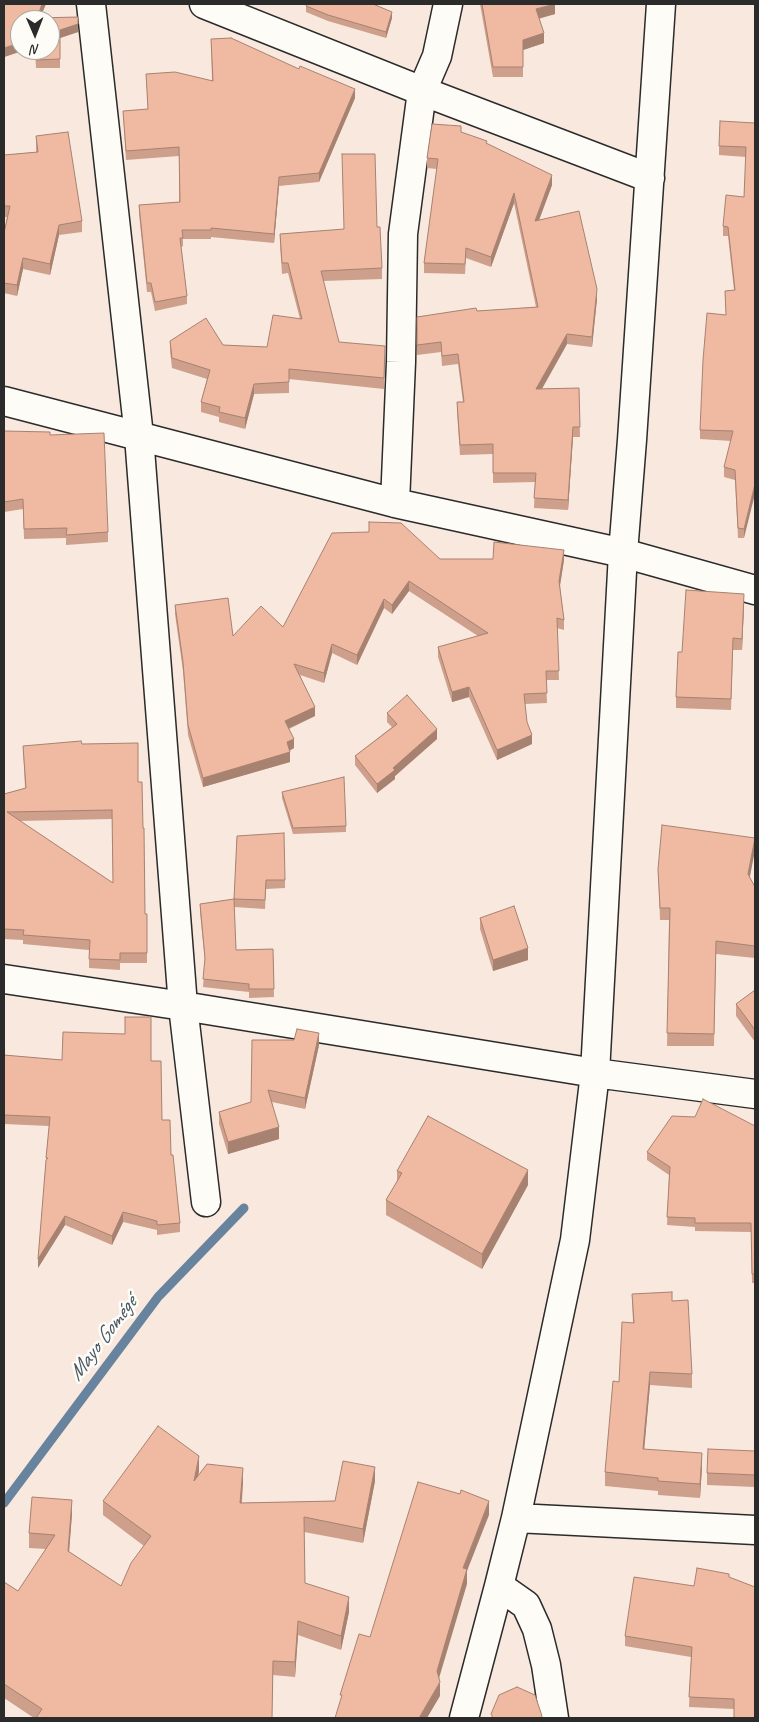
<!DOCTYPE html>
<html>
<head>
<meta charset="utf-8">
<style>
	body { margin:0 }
	#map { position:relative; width:759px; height:1722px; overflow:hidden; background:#f9e8de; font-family:Caveat,sans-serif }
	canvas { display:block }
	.frame { position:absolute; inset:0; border:5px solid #2b2b2b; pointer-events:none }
	.north { position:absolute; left:10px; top:10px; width:50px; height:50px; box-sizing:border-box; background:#fdfcf7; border:1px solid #a9a8a5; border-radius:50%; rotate:179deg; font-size:14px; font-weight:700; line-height:20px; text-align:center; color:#2b2b2b }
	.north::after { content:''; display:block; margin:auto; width:18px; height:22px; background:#2b2b2b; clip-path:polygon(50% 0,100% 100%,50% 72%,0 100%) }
</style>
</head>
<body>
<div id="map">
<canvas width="759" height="1722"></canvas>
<div class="frame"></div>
<div class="north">N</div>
</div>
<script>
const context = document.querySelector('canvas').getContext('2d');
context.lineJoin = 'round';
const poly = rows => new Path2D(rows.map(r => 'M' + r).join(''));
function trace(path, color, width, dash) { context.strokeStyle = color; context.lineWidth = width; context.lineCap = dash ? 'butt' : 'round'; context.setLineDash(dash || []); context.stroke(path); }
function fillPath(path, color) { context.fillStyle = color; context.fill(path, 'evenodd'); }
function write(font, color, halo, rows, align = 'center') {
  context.font = font + ' Caveat,sans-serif'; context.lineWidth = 5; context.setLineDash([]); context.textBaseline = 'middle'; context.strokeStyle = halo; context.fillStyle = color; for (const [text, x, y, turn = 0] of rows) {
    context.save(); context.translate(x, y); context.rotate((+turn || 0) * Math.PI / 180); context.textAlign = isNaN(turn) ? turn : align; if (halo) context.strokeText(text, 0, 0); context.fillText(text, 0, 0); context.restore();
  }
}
trace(poly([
	[4,1503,158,1297,244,1208]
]), '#68839e', 9);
const minor = poly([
	[91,4,139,436,183,1006,206,1202],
	[204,4,422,91,650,178],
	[4,401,395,503,623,553,755,590],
	[395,503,401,362,403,234,422,91,437,56,448,4],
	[4,979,183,1006,595,1073,755,1094],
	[516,1518,755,1530],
	[499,1586,526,1605,537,1629,546,1665,554,1718],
	[464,1718,499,1586,516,1518,575,1240,595,1073,623,553,632,440,661,4]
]);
trace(minor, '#2b2b2b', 31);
trace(minor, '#fdfcf7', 28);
fillPath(poly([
	[4,4,46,4,40,18,78,17,78,32,60,38,60,68,36,68,35,50,50,50,50,20,20,20,20,50,25,50,4,57],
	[480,4,555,4,555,14,539,19,544,43,523,50,523,77,493,77],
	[306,6,392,18,386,38,328,21,306,12],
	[211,39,355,98,319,182,279,186,274,243,211,237,211,239,183,239,183,246,181,247,187,296,187,304,155,311,151,292,147,292,139,214,139,205,179,202,179,156,126,160,123,111,148,109,146,74,212,81],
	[755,123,744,538,738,538,735,480,724,477,724,467,731,441,700,439,700,430,726,315,725,291,734,290,728,236,723,236,723,226,744,197,746,157,719,155,719,146],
	[461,132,487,144,552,185,539,220,597,299,592,347,567,344,542,389,579,388,580,437,573,437,568,510,534,508,535,482,493,483,493,454,460,455,457,412,457,402,463,402,458,364,442,366,441,352,417,355,417,317,477,311,536,307,514,203,491,267,466,258,465,274,424,273,424,263,437,169,427,168,427,158],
	[36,136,82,221,82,232,59,235,50,275,23,269,17,296,4,293,4,233,7,217,4,217,4,155,36,152],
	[377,227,382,268,382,279,323,281,339,342,385,356,384,389,289,379,289,393,254,394,245,429,219,422,219,417,201,412,201,402,207,379,172,368,170,351,170,341,223,345,267,347,300,319,288,273,282,274,280,244,280,234],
	[4,431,50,435,108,532,108,542,66,545,66,538,24,539,23,509,4,512],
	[440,559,564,560,560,586,564,620,564,630,557,628,559,680,546,680,547,703,525,704,527,722,532,744,497,760,469,697,452,702,438,657,438,647,478,636,409,591,392,614,384,608,357,665,332,653,324,683,300,675,315,716,289,729,294,748,289,751,290,762,203,787,188,735,183,671,175,614,175,605,233,636,283,627],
	[744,605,742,650,733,650,731,710,676,708,676,697,682,652],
	[387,713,437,739,395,776,395,779,377,793,355,765,355,756,392,727,387,722],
	[82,744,138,782,143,828,145,914,147,914,147,963,120,963,120,970,89,968,89,950,23,944,23,940,4,939,4,794,25,788,23,746],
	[112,819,113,883,20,821],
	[282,792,346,826,346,832,293,834,282,798],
	[237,836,285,880,285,888,266,889,265,909,234,907,236,950,273,949,274,997,249,998,249,992,203,987,205,962,200,912,200,904,234,899],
	[755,850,749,877,755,887,755,958,716,954,714,1046,667,1046,669,920,660,920,658,869],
	[480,918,528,960,493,971,480,929],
	[755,990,755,1042,736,1016,736,1004],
	[319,1045,305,1109,272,1102,279,1139,228,1154,219,1124,219,1112,251,1102],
	[4,1055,62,1060,151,1061,162,1120,171,1155,180,1223,180,1232,157,1235,157,1230,123,1222,112,1245,65,1225,38,1268,38,1259,49,1126,4,1124],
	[755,1126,755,1283,752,1283,751,1232,695,1231,695,1227,667,1225,669,1175,647,1160,647,1152],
	[397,1171,528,1185,482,1269,386,1215,386,1200,397,1181],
	[632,1294,672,1301,692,1374,692,1388,650,1385,644,1449,702,1467,700,1498,658,1495,658,1491,605,1486,605,1472,619,1382,633,1323],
	[755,1451,755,1487,707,1485,707,1473],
	[199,1471,198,1475,243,1482,242,1503,335,1501,375,1481,363,1543,304,1532,305,1583,349,1612,341,1650,298,1635,295,1677,273,1675,272,1718,34,1718,4,1698,4,1582,18,1591,46,1549,29,1548,29,1533,72,1514,69,1552,121,1586,144,1546,103,1515,103,1501],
	[729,1578,755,1587,734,1709,689,1707,691,1657,625,1646,625,1636,694,1586]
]), '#ce9f8b');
fillPath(poly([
	[42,4,46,4,39,20,37,18],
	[555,4,555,14,536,19,536,9],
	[392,12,392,18,386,38,386,32],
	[78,24,78,32,60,38,60,30],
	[544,33,544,43,523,50,523,40],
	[20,43,20,50,25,50,4,57,4,48],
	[355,89,355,98,319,182,319,173],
	[552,175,552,185,535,231,535,221],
	[279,177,279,186,274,243,274,234],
	[514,193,514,203,491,267,491,257],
	[59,225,59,235,50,275,50,264],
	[23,258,23,269,17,296,17,285],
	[597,289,597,299,592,347,592,337],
	[567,334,567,344,536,399,536,389],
	[254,384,254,394,245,429,245,418],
	[573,427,573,437,568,510,568,500],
	[755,484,755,494,744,538,744,529],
	[564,550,564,560,559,591,559,581],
	[409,581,409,591,392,614,392,605],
	[744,594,744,605,742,650,742,639],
	[384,599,384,608,357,665,357,655],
	[332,644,332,653,324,683,324,673],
	[469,687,469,697,452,702,452,692],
	[315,707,315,716,285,730,285,721],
	[437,729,437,739,395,776,395,779,377,793,377,784,393,768],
	[532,735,532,744,497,760,497,750],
	[294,739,294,748,287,752,287,742],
	[290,752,290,762,203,787,203,778],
	[755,838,755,850,748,887,748,874],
	[528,948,528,960,493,971,493,960],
	[319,1033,319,1045,305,1109,305,1098],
	[279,1127,279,1139,228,1154,228,1142],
	[528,1170,528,1185,482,1269,482,1254],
	[123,1212,123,1222,112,1245,112,1236],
	[65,1216,65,1225,38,1268,38,1259],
	[650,1372,650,1385,643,1463,643,1449],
	[702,1453,702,1467,700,1498,700,1484],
	[199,1456,199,1471,194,1495,194,1481],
	[375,1467,375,1481,363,1543,363,1529],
	[243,1468,243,1482,240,1517,240,1503],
	[72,1500,72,1514,68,1565,68,1551],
	[489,1501,489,1515,467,1571,467,1584,437,1685,437,1671,463,1568],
	[349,1597,349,1612,341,1650,341,1636],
	[298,1621,298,1635,295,1677,295,1662],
	[440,1682,440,1696,427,1718,419,1718]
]), '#a78271');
const building = poly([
	[4,4,42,4,37,18,78,17,78,24,60,30,60,59,36,60,35,50,50,50,50,20,20,20,20,43,4,48,4,4],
	[307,4,373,4,392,12,386,32,328,15,306,6,307,4],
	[482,4,555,4,536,9,544,33,523,40,523,67,493,67,482,4],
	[231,38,299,69,300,66,355,89,319,173,279,177,274,234,211,228,211,230,182,230,183,238,180,238,187,296,155,302,151,283,147,283,139,205,180,202,179,147,126,151,123,111,148,109,146,74,175,72,213,81,211,39,231,38],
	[720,121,755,123,755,484,744,529,738,528,735,470,724,467,733,431,700,430,703,360,707,313,726,315,725,291,735,290,728,227,723,226,726,195,744,197,746,147,719,146,720,121],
	[432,124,461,126,461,132,487,141,486,143,552,175,535,221,579,211,597,289,592,337,567,334,536,389,579,388,580,427,573,427,568,500,534,498,536,473,493,473,493,444,460,445,457,402,464,402,458,354,442,356,441,342,417,345,417,317,476,308,477,311,538,307,514,193,491,257,466,248,465,264,424,263,438,159,427,158,432,124],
	[68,132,82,221,59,225,50,264,23,258,17,285,4,283,4,233,10,206,4,206,4,155,38,152,36,136,68,132],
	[342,154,375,154,377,227,380,227,382,268,321,271,339,342,385,346,384,378,289,369,289,382,254,384,245,418,219,412,220,407,201,402,210,370,172,358,170,341,206,318,223,345,267,347,273,315,302,319,288,263,282,263,280,234,344,229,342,154],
	[4,431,50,432,50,435,104,433,108,532,66,535,67,528,24,529,23,499,4,502,4,431],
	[369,522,401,523,440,559,493,559,494,542,564,550,559,581,564,620,557,618,559,671,546,671,547,693,524,694,527,722,532,735,497,750,469,687,452,692,438,647,488,633,409,581,392,605,384,599,357,655,332,644,324,673,294,664,315,707,285,721,294,739,287,742,290,752,203,778,188,725,183,662,175,605,228,598,233,636,261,606,283,627,332,533,369,532,369,522],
	[686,590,744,594,742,639,733,638,731,699,676,697,678,652,682,652,686,590],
	[407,695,437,729,393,768,395,770,377,784,355,756,397,724,387,713,407,695],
	[81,741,82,744,138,743,138,782,142,782,143,828,144,828,145,914,147,914,147,953,120,953,120,960,89,959,90,940,23,935,24,930,4,929,4,794,26,788,23,746,81,741],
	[112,810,113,883,7,812,112,810],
	[344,777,346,826,293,828,282,792,344,777],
	[662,825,755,838,748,874,755,887,755,946,716,941,714,1034,667,1033,670,908,660,908,658,869,662,825],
	[284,833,285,880,266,880,265,900,234,899,237,836,284,833],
	[234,899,236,950,273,949,274,989,249,989,249,984,203,979,205,958,200,904,234,899],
	[514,906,528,948,493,960,480,918,514,906],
	[755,990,755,1030,736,1004,755,990],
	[125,1017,151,1017,151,1061,161,1061,162,1120,170,1120,171,1155,173,1155,180,1223,157,1225,157,1221,123,1212,112,1236,65,1216,38,1259,46,1160,48,1158,46,1158,50,1117,4,1115,4,1055,62,1060,63,1032,125,1034,125,1017],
	[297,1029,319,1033,305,1098,268,1090,279,1127,228,1142,219,1112,251,1102,252,1040,294,1040,297,1029],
	[703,1099,755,1126,755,1274,752,1274,751,1223,695,1223,695,1218,667,1217,670,1167,647,1152,672,1116,695,1117,703,1099],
	[428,1116,528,1170,482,1254,386,1200,402,1173,397,1171,428,1116],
	[672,1292,672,1301,688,1300,692,1374,650,1372,643,1449,702,1453,700,1484,658,1481,658,1478,605,1472,613,1381,619,1382,622,1322,634,1323,632,1294,672,1292],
	[158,1426,199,1456,194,1481,207,1464,243,1468,240,1503,335,1501,343,1461,375,1467,363,1529,304,1517,305,1583,349,1597,341,1636,298,1621,295,1662,273,1661,272,1718,36,1718,42,1709,4,1684,4,1582,18,1591,55,1535,29,1533,32,1497,72,1500,68,1551,121,1586,131,1563,151,1536,103,1501,158,1426],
	[708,1449,755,1451,755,1475,707,1473,708,1449],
	[418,1482,460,1494,461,1490,489,1501,463,1568,467,1569,437,1671,440,1682,419,1718,335,1718,342,1695,340,1695,359,1634,370,1637,418,1482],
	[697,1568,729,1574,729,1577,755,1587,755,1718,734,1718,734,1699,689,1697,692,1647,625,1636,634,1577,694,1586,697,1568],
	[517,1687,535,1695,542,1716,541,1718,493,1718,491,1714,499,1695,517,1687]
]);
fillPath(building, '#efb9a2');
trace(building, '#a78271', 1);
write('italic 22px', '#495765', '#fdfcf7', [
	["Mayo Gomégé",103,1339,-53]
]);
</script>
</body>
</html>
